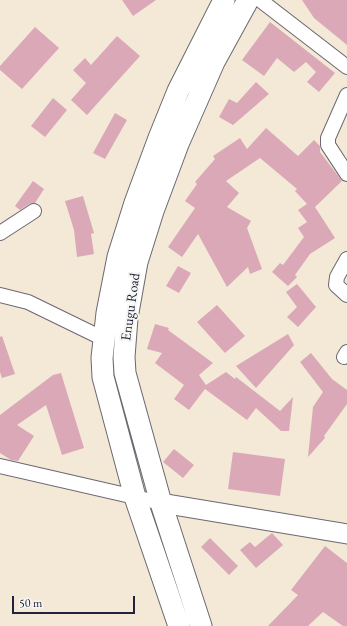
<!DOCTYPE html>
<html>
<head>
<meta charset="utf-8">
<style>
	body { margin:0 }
	#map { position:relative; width:347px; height:626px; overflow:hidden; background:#f3e9d6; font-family:"EB Garamond",serif }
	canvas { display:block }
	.scale { position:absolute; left:12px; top:596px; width:123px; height:18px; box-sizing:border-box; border:2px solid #22223b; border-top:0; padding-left:5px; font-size:12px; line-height:14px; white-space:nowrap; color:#22223b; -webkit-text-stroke:3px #f6f6f2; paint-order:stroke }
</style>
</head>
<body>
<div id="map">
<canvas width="347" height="626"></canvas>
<div class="scale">50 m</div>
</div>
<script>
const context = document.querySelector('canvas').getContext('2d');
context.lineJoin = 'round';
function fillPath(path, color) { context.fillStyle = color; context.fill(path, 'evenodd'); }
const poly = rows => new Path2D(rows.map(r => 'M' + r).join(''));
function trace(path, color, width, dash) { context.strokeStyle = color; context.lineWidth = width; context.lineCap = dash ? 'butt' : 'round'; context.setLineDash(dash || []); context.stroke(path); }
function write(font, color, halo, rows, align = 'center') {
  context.font = font + ' "EB Garamond",serif'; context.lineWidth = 4; context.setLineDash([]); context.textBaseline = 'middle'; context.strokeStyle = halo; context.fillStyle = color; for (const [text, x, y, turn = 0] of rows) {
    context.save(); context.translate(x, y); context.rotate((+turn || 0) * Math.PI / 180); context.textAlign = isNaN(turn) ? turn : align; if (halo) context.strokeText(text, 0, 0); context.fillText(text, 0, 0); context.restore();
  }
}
fillPath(poly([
	[122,0,156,0,133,16],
	[302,0,347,0,347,45,314,18],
	[270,22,335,73,319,92,307,82,316,72,306,62,294,72,277,58,264,76,242,60],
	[35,27,59,48,22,89,0,70,0,66],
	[117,36,140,56,87,115,71,100,86,83,73,70,85,58,91,65],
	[256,82,269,94,233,125,219,117,229,99,237,103],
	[53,98,67,110,45,137,31,126],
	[115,113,127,120,105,159,93,153],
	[266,128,298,156,314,140,320,146,320,152,342,181,315,207,335,238,310,254,295,275,297,277,288,286,272,272,280,263,283,265,304,237,298,228,307,222,298,210,307,204,295,191,297,189,260,158,226,181,239,193,227,207,251,221,247,228,262,269,250,274,248,267,227,287,198,234,182,257,168,247,195,208,185,201,197,184,195,182,215,159,213,156,240,138,247,149],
	[33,181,44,189,35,203,29,204,20,210,15,206],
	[83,196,94,233,91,234,94,254,77,257,74,230,65,201],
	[178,266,191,273,179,293,166,286],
	[297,284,316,307,298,327,287,317,297,307,286,292],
	[217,305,245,336,225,353,197,322],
	[155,324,169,328,168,330,213,363,199,375,206,385,226,372,235,379,236,377,280,411,293,397,289,431,281,431,256,408,247,420,205,389,189,410,174,399,184,385,155,363,162,353,147,349],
	[288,334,294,345,256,388,236,366],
	[2,336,15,374,2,378,0,372,0,337],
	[311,353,332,379,347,390,347,404,324,436,325,438,308,457,313,407,323,392,300,362],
	[61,373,84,448,62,455,46,405,17,425,34,436,18,461,11,460,0,453,0,415,53,375],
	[174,449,194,465,183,478,163,462],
	[233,452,285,459,280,496,228,489],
	[272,533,283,545,256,568,240,550,250,542,255,547],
	[210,538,238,566,229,575,201,547],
	[325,546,347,563,347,626,343,626,323,612,308,626,268,626,298,595,291,590]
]), '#dba8b8');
const street = poly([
	[260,0,347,67],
	[347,95,328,138,328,145,347,174],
	[0,233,34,211],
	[347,259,337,277,336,285,347,295],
	[0,295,28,302,104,339],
	[344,357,347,352],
	[0,466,161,503]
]);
const secondary = poly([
	[161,503,347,534]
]);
const primary = poly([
	[179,626,135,497,103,377,102,358,107,313,118,257,135,203,159,138,178,91,224,0],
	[201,626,161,503,125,373,124,357,127,318,137,262,153,211,178,144,214,62,248,0]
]);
trace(street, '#6b6871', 16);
trace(secondary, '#6b6871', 21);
trace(primary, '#6b6871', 23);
trace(street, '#fff', 14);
trace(secondary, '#fff', 19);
trace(primary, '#fff', 21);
write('14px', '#22223b', '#f6f6f2', [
	["Enugu Road",131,307,-82]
]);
</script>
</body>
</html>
